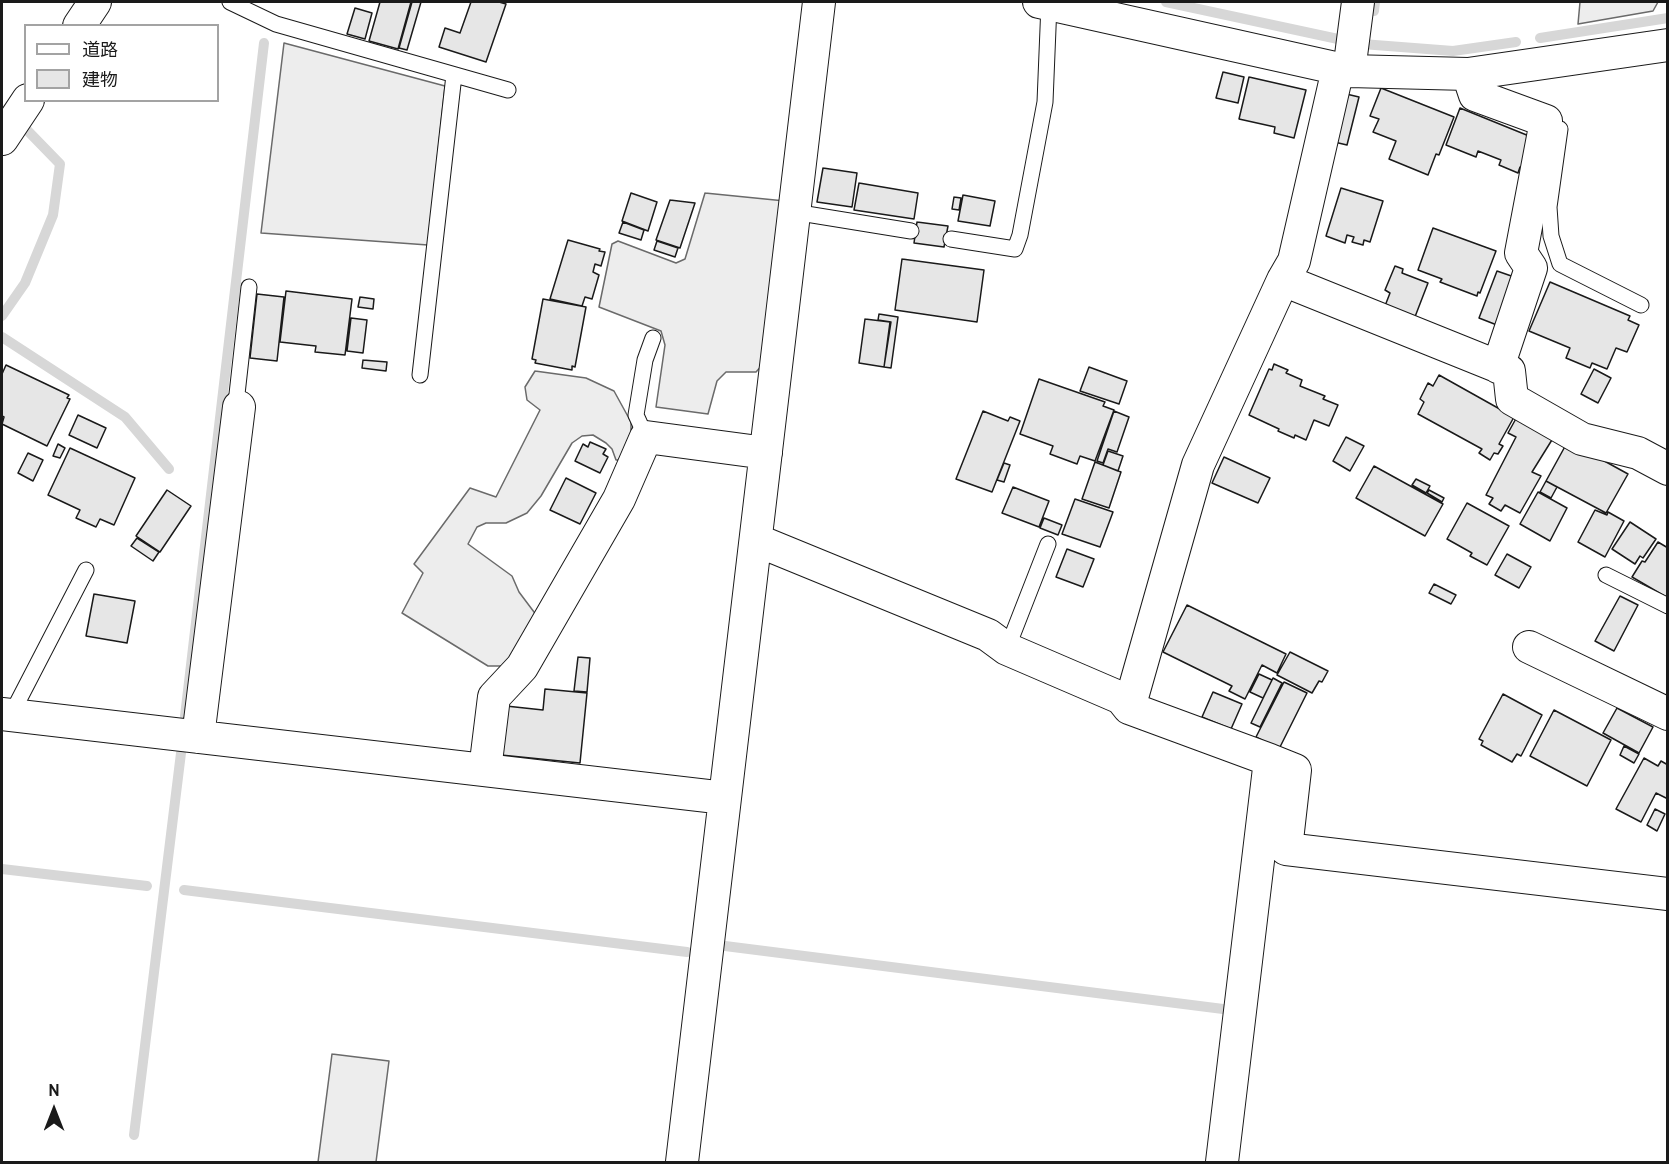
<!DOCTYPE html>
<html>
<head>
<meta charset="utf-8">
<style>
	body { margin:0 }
	#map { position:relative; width:1669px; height:1164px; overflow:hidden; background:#fff; font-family:Overpass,"Noto Sans JP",sans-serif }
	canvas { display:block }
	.frame { position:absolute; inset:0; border:3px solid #1a1a1a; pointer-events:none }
	.legend { position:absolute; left:24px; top:24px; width:195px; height:78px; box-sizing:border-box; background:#fff; border:2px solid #a3a3a3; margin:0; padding:8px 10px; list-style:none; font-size:18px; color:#1a1a1a }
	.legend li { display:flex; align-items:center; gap:12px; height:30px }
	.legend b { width:30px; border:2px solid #a3a3a3 }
	.north { position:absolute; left:24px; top:1080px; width:60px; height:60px; -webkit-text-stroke:4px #fff; paint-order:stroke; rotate:0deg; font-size:16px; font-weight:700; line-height:24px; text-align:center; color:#1a1a1a }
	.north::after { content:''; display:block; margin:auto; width:21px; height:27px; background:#1a1a1a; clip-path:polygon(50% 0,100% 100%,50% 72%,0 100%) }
</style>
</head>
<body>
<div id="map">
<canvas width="1669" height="1164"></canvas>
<div class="frame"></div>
<ul class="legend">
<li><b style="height:8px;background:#fff"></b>道路</li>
<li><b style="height:16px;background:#e6e6e6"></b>建物</li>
</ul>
<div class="north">N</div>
</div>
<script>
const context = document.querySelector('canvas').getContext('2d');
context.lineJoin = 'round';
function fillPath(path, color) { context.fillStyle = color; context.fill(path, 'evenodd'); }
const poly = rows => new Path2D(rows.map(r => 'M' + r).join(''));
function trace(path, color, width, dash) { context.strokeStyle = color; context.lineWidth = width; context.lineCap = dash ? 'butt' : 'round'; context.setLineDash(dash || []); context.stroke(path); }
const built = poly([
	[1580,2,1658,2,1653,11,1578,24,1580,2],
	[284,43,445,86,428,245,261,233,284,43],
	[705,193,785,201,764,363,756,372,726,372,717,381,708,414,656,407,665,345,661,331,599,307,612,244,618,241,676,263,685,259,705,193],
	[535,371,586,378,614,391,631,422,631,437,619,460,616,460,612,449,606,443,593,435,582,436,572,443,541,496,527,513,506,523,486,523,477,527,468,544,512,576,519,592,537,616,506,666,488,666,402,613,423,573,414,564,470,488,496,497,540,410,527,400,525,387,535,371],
	[332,1054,389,1061,376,1162,318,1162,332,1054]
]);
fillPath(built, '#ededed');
trace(built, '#6a6a6a', 1.5);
trace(poly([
	[1166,2,1338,39],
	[1374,11,1375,2],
	[1540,38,1668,18],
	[1362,44,1453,51,1516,42],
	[2,316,25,283,53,215,60,164,26,129],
	[2,337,125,417,169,469],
	[185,716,264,43],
	[2,869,147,886],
	[184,890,687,952],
	[725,946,1231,1010],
	[134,1135,181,753]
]), '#d7d7d7', 10);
const building = poly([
	[380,2,411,2,398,49,369,41,380,2],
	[412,2,421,2,407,50,399,48,412,2],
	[471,2,499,2,506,4,486,62,439,47,445,28,460,33,471,2],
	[355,8,372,13,365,39,347,34,355,8],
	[1223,72,1244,77,1238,103,1216,98,1223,72],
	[1249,77,1306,90,1294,138,1274,133,1275,127,1239,119,1249,77],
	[1381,88,1454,117,1439,155,1436,154,1428,175,1389,159,1396,141,1373,132,1379,119,1370,116,1381,88],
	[1342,93,1359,97,1347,145,1330,141,1342,93],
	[1460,108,1534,138,1522,168,1520,167,1518,173,1499,165,1501,160,1478,151,1476,157,1446,145,1460,108],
	[823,168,857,173,852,207,817,202,823,168],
	[859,183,918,193,914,219,854,210,859,183],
	[1341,188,1383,201,1370,242,1364,240,1363,245,1352,242,1354,237,1347,235,1345,243,1326,236,1341,188],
	[631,193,657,202,648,231,622,221,631,193],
	[963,195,995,201,990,226,958,221,963,195],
	[954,197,961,198,959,210,952,209,954,197],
	[670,200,695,203,680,248,656,240,670,200],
	[623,222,644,230,641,240,619,233,623,222],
	[917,222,948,226,944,247,914,243,917,222],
	[1433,228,1496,251,1480,293,1478,292,1477,296,1440,282,1442,279,1418,270,1433,228],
	[568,240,600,249,599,251,605,252,601,266,595,264,593,272,599,275,592,299,585,297,582,306,550,299,568,240],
	[657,241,678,248,675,257,654,250,657,241],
	[902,259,984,270,977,322,895,310,902,259],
	[1395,266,1403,269,1402,273,1428,283,1413,322,1383,311,1390,293,1385,290,1395,266],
	[1497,271,1520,279,1502,327,1479,318,1497,271],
	[1550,282,1630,316,1628,320,1639,325,1627,352,1616,348,1607,369,1592,363,1590,368,1566,358,1570,348,1529,331,1550,282],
	[286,291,352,299,345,355,315,352,316,346,280,342,286,291],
	[257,294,284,297,277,361,250,358,257,294],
	[360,297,374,299,373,309,358,307,360,297],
	[543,299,586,307,575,367,572,366,572,370,535,363,536,360,532,359,543,299],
	[879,314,898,317,891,368,884,367,891,322,878,320,879,314],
	[351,318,367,320,363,353,347,351,351,318],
	[865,319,890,322,884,367,859,363,865,319],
	[363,360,387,362,386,371,362,368,363,360],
	[1274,364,1288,370,1286,373,1302,380,1300,386,1325,396,1323,399,1338,405,1329,426,1314,420,1306,440,1295,435,1294,438,1278,431,1279,429,1249,415,1269,369,1272,370,1274,364],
	[6,365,69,395,67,398,70,399,47,446,2,424,4,417,2,416,2,374,6,365],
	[1089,367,1127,381,1119,404,1080,391,1089,367],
	[1594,369,1611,378,1598,403,1581,394,1594,369],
	[1439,375,1514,417,1499,444,1503,446,1498,454,1494,453,1490,460,1479,453,1482,449,1418,414,1424,402,1420,399,1428,383,1433,386,1439,375],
	[1039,379,1105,402,1103,406,1114,410,1095,461,1080,456,1077,464,1050,454,1053,446,1020,434,1039,379],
	[983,411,1008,421,1010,417,1020,421,992,492,956,479,983,411],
	[1114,411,1129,417,1117,452,1108,449,1103,463,1097,461,1114,411],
	[78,415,106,428,97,448,69,435,78,415],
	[1518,415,1555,435,1532,472,1541,476,1520,513,1505,505,1501,511,1489,504,1493,498,1486,495,1516,437,1508,433,1518,415],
	[1346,437,1364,446,1350,471,1333,461,1346,437],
	[1568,441,1628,474,1606,513,1546,481,1568,441],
	[590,442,606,449,603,454,608,457,600,473,575,461,583,444,588,447,590,442],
	[58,444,65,448,60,458,53,456,58,444],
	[70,448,135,478,114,525,100,519,96,527,76,518,80,510,48,495,70,448],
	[1108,451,1123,456,1118,471,1103,465,1108,451],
	[28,453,43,460,33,481,18,473,28,453],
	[1224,457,1270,478,1258,503,1212,483,1224,457],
	[1095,462,1121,472,1109,508,1082,499,1095,462],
	[1004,463,1010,465,1004,482,997,480,1004,463],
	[1374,466,1443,504,1425,536,1356,498,1374,466],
	[566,478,596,493,580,524,550,510,566,478],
	[1416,479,1430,486,1426,493,1412,485,1416,479],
	[1546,481,1557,487,1551,498,1540,492,1546,481],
	[1013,487,1049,501,1039,527,1002,513,1013,487],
	[167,490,191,506,160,552,136,536,167,490],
	[1429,490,1444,498,1442,502,1427,493,1429,490],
	[1538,492,1567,508,1550,541,1520,524,1538,492],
	[1075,499,1113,512,1100,547,1062,534,1075,499],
	[1467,503,1509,526,1487,565,1470,556,1472,553,1447,539,1467,503],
	[1595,510,1607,515,1608,512,1624,521,1605,557,1578,542,1595,510],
	[1044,518,1062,525,1058,535,1040,528,1044,518],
	[1630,522,1656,539,1643,558,1640,556,1635,564,1612,549,1630,522],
	[137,538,159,552,153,561,131,546,137,538],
	[1658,542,1668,548,1668,598,1632,577,1642,561,1645,562,1658,542],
	[1067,549,1094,559,1083,587,1056,577,1067,549],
	[1507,554,1531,567,1519,588,1495,575,1507,554],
	[1434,584,1456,595,1451,604,1429,593,1434,584],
	[94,594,135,601,127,643,86,636,94,594],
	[1620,596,1638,605,1614,651,1595,641,1620,596],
	[1187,605,1286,654,1277,673,1262,665,1245,699,1229,691,1232,686,1163,652,1187,605],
	[1290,652,1328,671,1322,682,1319,681,1312,693,1277,675,1290,652],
	[578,657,590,658,587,692,574,691,578,657],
	[1259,674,1272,680,1263,698,1250,692,1259,674],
	[1273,678,1282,683,1260,727,1251,723,1273,678],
	[1284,682,1307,693,1279,749,1256,737,1284,682],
	[545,689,587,693,580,763,501,755,506,706,543,710,545,689],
	[1213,692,1242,704,1231,729,1202,717,1213,692],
	[1503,694,1542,715,1521,756,1517,754,1512,762,1481,745,1483,741,1479,739,1503,694],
	[1617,708,1653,727,1639,753,1603,733,1617,708],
	[1554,710,1611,740,1587,786,1530,756,1554,710],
	[1624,746,1639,754,1634,763,1620,755,1624,746],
	[1644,758,1658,766,1661,761,1668,765,1668,799,1656,793,1641,822,1616,809,1644,758],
	[1655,809,1665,814,1657,831,1647,825,1655,809]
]);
fillPath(building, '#e6e6e6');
trace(building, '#1a1a1a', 1.5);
const service = poly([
	[230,2,276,24,508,90],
	[1560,129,1549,207,1551,236,1560,264,1641,305],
	[794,212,911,231],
	[951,239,1015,249,1020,235,1045,102,1049,4],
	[420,375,454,75],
	[239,407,236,403,249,287],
	[646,437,636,415,645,360,653,338],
	[1606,575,1668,606],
	[1007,649,1048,544],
	[11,715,86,570]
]);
const minor = poly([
	[1039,2,1349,71,1468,74,1668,45],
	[79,26,95,2],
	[1349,71,1358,2],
	[1468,74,1475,95,1546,121,1521,253,1531,268,1498,367],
	[2,139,28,100],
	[1283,280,1509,371,1512,399,1582,439,1638,453,1668,469],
	[756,540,988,635,1007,649,1121,698,1129,708,1270,760,1222,1162],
	[1529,647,1668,714],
	[1129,708,1198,465,1283,280,1294,261,1338,69],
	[2,714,725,798],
	[198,737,239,407],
	[1270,760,1295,770,1286,849,1668,894],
	[485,770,494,697,522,667,619,499,646,437,766,453],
	[682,1162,819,2]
]);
trace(service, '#1a1a1a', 17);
trace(minor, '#1a1a1a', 34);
trace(service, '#fff', 15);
trace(minor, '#fff', 32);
</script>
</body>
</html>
